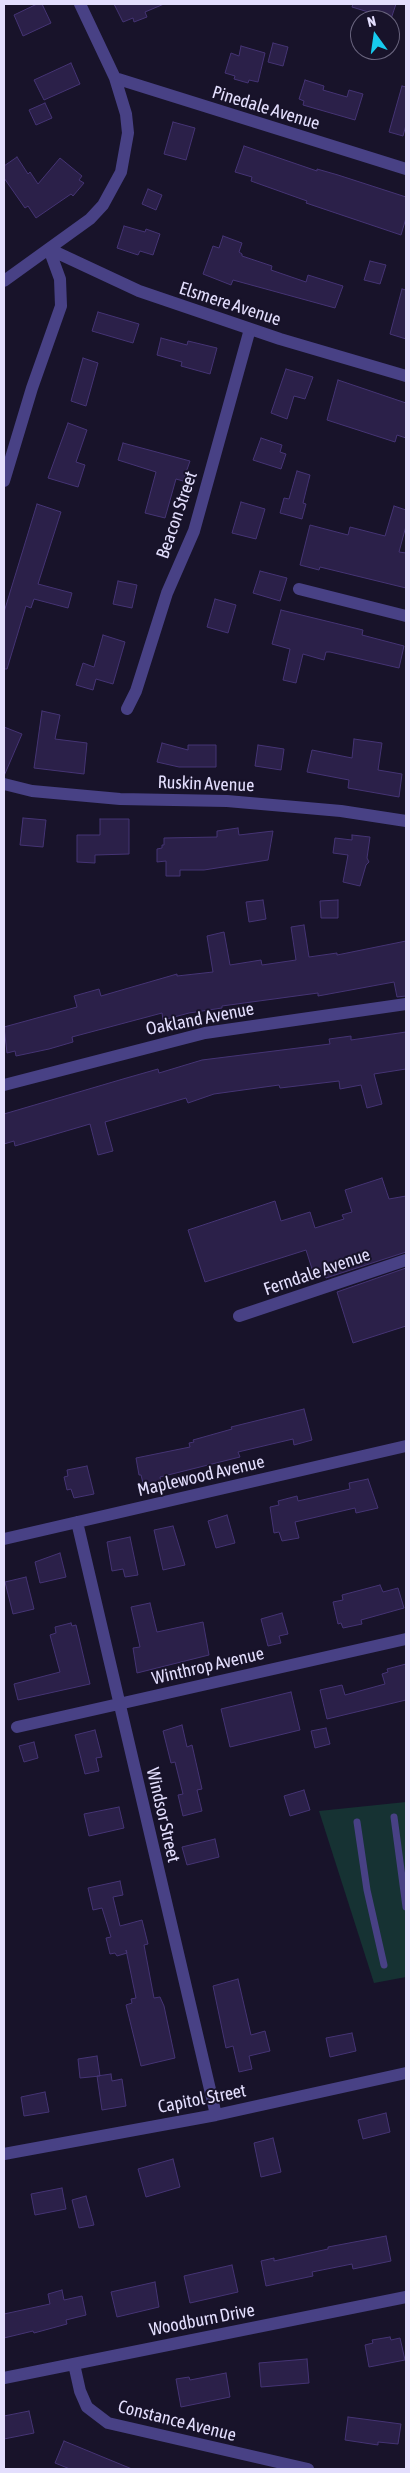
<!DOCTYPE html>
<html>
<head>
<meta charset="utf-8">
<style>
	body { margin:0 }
	#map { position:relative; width:410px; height:2473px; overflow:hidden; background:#18132a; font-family:"Asap Condensed",sans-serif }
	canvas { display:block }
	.frame { position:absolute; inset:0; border:5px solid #e3defd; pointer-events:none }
	.north { position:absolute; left:350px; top:10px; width:50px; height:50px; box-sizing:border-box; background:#18132a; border:1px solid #69647e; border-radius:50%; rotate:346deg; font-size:14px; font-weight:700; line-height:20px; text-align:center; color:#e3defd }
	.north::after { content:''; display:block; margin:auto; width:18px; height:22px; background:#17cbef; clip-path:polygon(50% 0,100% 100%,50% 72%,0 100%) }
</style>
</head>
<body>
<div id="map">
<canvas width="410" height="2473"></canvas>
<div class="frame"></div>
<div class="north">N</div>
</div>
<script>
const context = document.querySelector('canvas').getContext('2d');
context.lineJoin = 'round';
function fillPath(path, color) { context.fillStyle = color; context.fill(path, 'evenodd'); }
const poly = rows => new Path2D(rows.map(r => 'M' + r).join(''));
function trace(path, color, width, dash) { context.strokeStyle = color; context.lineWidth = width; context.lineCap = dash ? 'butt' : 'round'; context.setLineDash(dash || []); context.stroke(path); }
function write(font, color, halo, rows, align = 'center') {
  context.font = font + ' "Asap Condensed",sans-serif'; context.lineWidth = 4; context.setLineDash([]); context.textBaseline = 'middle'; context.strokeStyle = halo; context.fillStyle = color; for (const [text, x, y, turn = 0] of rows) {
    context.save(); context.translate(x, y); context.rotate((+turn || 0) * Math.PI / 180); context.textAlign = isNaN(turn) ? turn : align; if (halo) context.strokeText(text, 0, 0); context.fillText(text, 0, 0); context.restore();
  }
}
fillPath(poly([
	[406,1802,406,1977,374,1983,319,1811]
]), '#163233');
const building = poly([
	[37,4,42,4,51,23,23,36,14,15,37,4],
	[114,4,164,4,145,12,147,17,134,22,133,18,123,22,114,4],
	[353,4,396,4,391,19,352,7,353,4],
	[273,43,288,47,283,66,268,62,273,43],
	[241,46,265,53,258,82,249,80,248,83,234,79,235,76,225,73,231,53,239,56,241,46],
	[71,63,80,84,44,100,34,80,71,63],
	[305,80,324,86,323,90,347,97,349,90,363,94,355,120,303,105,304,101,299,99,305,80],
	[402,86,406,87,406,125,403,136,389,132,402,86],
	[45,103,52,118,36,125,29,110,45,103],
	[173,122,195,128,186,160,164,154,173,122],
	[244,146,317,171,317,169,338,175,406,197,406,218,401,235,306,203,307,201,251,181,252,177,235,172,244,146],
	[17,157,28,174,30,172,38,184,60,158,82,176,79,180,84,183,73,196,71,194,36,218,28,206,25,208,4,178,4,166,17,157],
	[148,189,162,195,156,210,142,204,148,189],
	[124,226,145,232,146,229,160,234,153,255,140,251,138,255,117,248,124,226],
	[223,236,242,243,239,252,242,254,242,256,272,266,271,270,306,282,308,275,343,286,335,308,233,280,231,285,203,274,213,246,219,248,223,236],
	[370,261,386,265,380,284,364,280,370,261],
	[402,289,406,290,406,339,390,334,402,289],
	[98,312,139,324,133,343,92,331,98,312],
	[161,338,187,345,188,341,217,348,210,374,181,366,182,362,157,355,161,338],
	[83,358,98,363,86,406,71,401,83,358],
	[286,369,313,377,305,399,294,396,287,419,271,413,286,369],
	[338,380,406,403,406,438,397,435,395,442,327,420,338,380],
	[68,423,87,430,76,462,85,465,78,487,48,478,68,423],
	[261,438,282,445,280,452,286,454,281,469,253,460,261,438],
	[123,443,190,461,183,481,176,479,165,518,145,513,156,472,118,460,123,443],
	[297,471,310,475,303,503,306,504,302,519,280,513,284,498,289,499,297,471],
	[241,502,265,509,256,539,232,533,241,502],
	[37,504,61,512,38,584,72,593,68,608,34,599,31,608,26,606,7,669,4,669,4,612,37,504],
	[394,506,406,510,406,526,399,552,406,553,406,588,320,567,319,570,300,565,310,525,348,535,350,527,385,536,394,506],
	[260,571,287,578,280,601,253,593,260,571],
	[118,581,137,585,132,608,113,604,118,581],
	[215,599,236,605,228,633,207,627,215,599],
	[281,610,363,630,362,635,404,646,399,668,330,652,326,652,324,660,303,654,296,683,283,680,290,649,272,644,281,610],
	[103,635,125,642,113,684,96,679,93,690,76,685,83,663,94,667,103,635],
	[42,711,60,715,55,739,87,743,84,774,34,768,42,711],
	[4,727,22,734,4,776,4,727],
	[354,739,382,743,378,770,402,774,399,797,348,788,349,780,307,772,312,750,352,758,354,739],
	[162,743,188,750,188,745,216,745,216,767,179,767,157,762,162,743],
	[258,745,284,749,281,770,255,766,258,745],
	[23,818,46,820,43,847,20,845,23,818],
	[100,819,129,819,129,854,95,855,95,863,77,862,77,835,100,835,100,819],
	[238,828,239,835,273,831,268,860,204,870,180,870,180,876,166,876,166,861,157,862,157,849,162,848,162,845,164,845,164,838,217,837,217,831,238,828],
	[352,835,370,837,367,858,369,862,366,865,360,886,343,882,348,855,333,853,335,838,352,840,352,835],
	[263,900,266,919,249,922,246,902,263,900],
	[338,900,338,918,321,918,320,901,338,900],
	[304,925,309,957,337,953,337,955,406,941,406,996,397,997,394,982,318,996,318,993,222,1006,222,1008,189,1013,163,1020,162,1013,72,1037,73,1042,49,1049,16,1056,15,1051,7,1053,4,1027,77,1007,74,996,99,989,101,996,177,974,177,976,213,972,207,936,224,932,230,965,261,960,262,965,296,960,291,927,304,925],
	[406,1032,406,1069,374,1074,382,1104,367,1108,361,1085,340,1089,339,1081,280,1088,279,1085,214,1094,188,1103,186,1098,105,1122,113,1151,98,1155,90,1124,15,1146,14,1141,4,1144,4,1114,123,1079,158,1069,159,1073,202,1060,330,1044,329,1039,351,1036,351,1040,406,1032],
	[382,1178,389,1199,406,1196,406,1252,326,1278,324,1272,314,1275,306,1250,205,1282,188,1230,275,1201,281,1221,310,1212,315,1228,344,1219,342,1215,352,1212,345,1190,382,1178],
	[406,1268,406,1326,353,1343,337,1292,406,1268],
	[304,1409,312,1440,294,1445,293,1439,238,1452,240,1457,160,1477,161,1483,144,1487,141,1475,139,1475,136,1458,190,1447,189,1443,194,1442,193,1440,232,1429,231,1427,304,1409],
	[87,1466,94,1494,74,1498,71,1489,67,1490,64,1477,68,1476,67,1470,87,1466],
	[368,1479,378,1508,356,1513,355,1508,295,1522,299,1538,282,1541,279,1532,274,1533,270,1507,279,1505,278,1501,297,1496,298,1501,350,1489,349,1483,368,1479],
	[227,1515,235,1543,216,1548,208,1521,227,1515],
	[173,1526,185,1565,163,1570,154,1530,173,1526],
	[130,1537,138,1575,125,1577,123,1569,112,1571,107,1542,130,1537],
	[60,1553,66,1577,40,1583,35,1562,60,1553],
	[26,1577,34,1609,13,1614,5,1582,26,1577],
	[380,1585,383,1592,398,1588,404,1608,361,1620,362,1624,343,1628,341,1623,338,1624,333,1602,343,1600,342,1595,380,1585],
	[150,1603,157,1632,203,1622,209,1655,137,1673,133,1648,140,1647,131,1607,150,1603],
	[282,1613,288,1634,279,1636,281,1643,268,1646,261,1619,282,1613],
	[71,1623,72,1626,76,1625,90,1684,18,1700,14,1684,60,1672,50,1635,56,1633,55,1627,71,1623],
	[406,1664,406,1700,327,1719,320,1690,342,1685,345,1695,385,1684,382,1674,388,1672,387,1669,406,1664],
	[291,1692,300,1730,230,1747,221,1709,291,1692],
	[182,1725,187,1747,192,1745,202,1789,197,1790,202,1811,183,1816,178,1795,183,1794,175,1762,171,1763,163,1731,182,1725],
	[326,1728,330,1744,315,1748,311,1731,326,1728],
	[95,1730,102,1757,96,1758,99,1771,85,1774,75,1735,95,1730],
	[34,1742,38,1758,24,1762,19,1746,34,1742],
	[304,1790,310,1810,290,1816,284,1796,304,1790],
	[119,1807,124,1828,89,1836,84,1814,119,1807],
	[215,1839,219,1857,187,1865,182,1847,215,1839],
	[120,1881,123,1895,113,1897,120,1926,142,1920,148,1944,144,1945,154,1998,160,1997,164,2006,175,2058,141,2066,126,2005,132,2003,131,1999,136,1998,126,1950,127,1953,117,1956,115,1953,110,1954,106,1938,111,1937,102,1908,93,1910,88,1888,120,1881],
	[238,1979,251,2035,265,2031,270,2051,249,2056,252,2069,239,2072,233,2046,226,2048,213,1986,238,1979],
	[352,2033,356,2051,330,2057,326,2038,352,2033],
	[97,2056,100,2076,80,2078,78,2059,97,2056],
	[111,2074,112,2081,122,2079,126,2106,102,2110,97,2076,111,2074],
	[45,2092,49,2112,24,2116,21,2097,45,2092],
	[386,2113,390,2132,363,2139,358,2120,386,2113],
	[273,2138,281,2172,261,2177,254,2143,273,2138],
	[173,2159,180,2187,146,2197,138,2169,173,2159],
	[62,2188,66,2209,35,2215,31,2194,62,2188],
	[86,2196,94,2225,79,2228,72,2200,86,2196],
	[386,2236,391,2261,353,2269,352,2264,312,2272,313,2276,266,2286,261,2261,274,2258,274,2261,328,2249,328,2247,386,2236],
	[232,2265,238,2292,190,2303,184,2276,232,2265],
	[155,2282,159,2307,117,2317,111,2292,155,2282],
	[62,2290,64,2300,82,2296,86,2315,66,2320,67,2324,34,2333,33,2331,4,2338,4,2314,50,2304,48,2294,62,2290],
	[390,2337,391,2340,400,2338,405,2360,369,2367,365,2345,373,2343,372,2340,390,2337],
	[307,2359,309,2383,261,2387,259,2363,307,2359],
	[226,2373,230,2397,181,2407,176,2379,189,2377,190,2380,226,2373],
	[29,2411,34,2433,4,2439,4,2416,29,2411],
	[348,2417,401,2424,398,2444,378,2442,378,2445,345,2440,348,2417],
	[64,2441,132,2469,70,2469,55,2463,64,2441]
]);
fillPath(building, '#2b2049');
trace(building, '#453474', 1);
trace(poly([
	[394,1817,406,1907],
	[357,1822,367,1890,384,1965]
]), '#484185', 7);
trace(poly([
	[115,78,406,169],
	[49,249,139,291,280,339,406,376],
	[4,281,90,219,103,205,121,172,128,133,126,114,115,78,80,4],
	[4,481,32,388,61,306,60,279,49,249],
	[299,589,406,616],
	[127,709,136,691,167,593,194,531,250,329],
	[4,784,32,791,120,799,227,801,341,811,406,821],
	[4,1085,205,1033,406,1004],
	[239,1316,406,1260],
	[77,1522,216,2115],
	[4,1539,406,1446],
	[17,1727,406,1639],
	[4,2154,216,2115,406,2073],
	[74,2364,80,2391,87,2407,108,2423,308,2469],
	[4,2378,406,2297]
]), '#484185', 12);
write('18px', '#e3defd', '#18132a', [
	["Pinedale Avenue",266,108,17],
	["Elsmere Avenue",230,304,18],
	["Beacon Street",177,515,-71],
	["Ruskin Avenue",206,784,2],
	["Oakland Avenue",200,1019,-11],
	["Ferndale Avenue",317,1272,-19],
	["Maplewood Avenue",201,1476,-13],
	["Winthrop Avenue",208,1666,-13],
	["Windsor Street",163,1815,77],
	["Capitol Street",202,2099,-11],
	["Woodburn Drive",202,2320,-11],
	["Constance Avenue",177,2421,14]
]);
</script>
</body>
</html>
